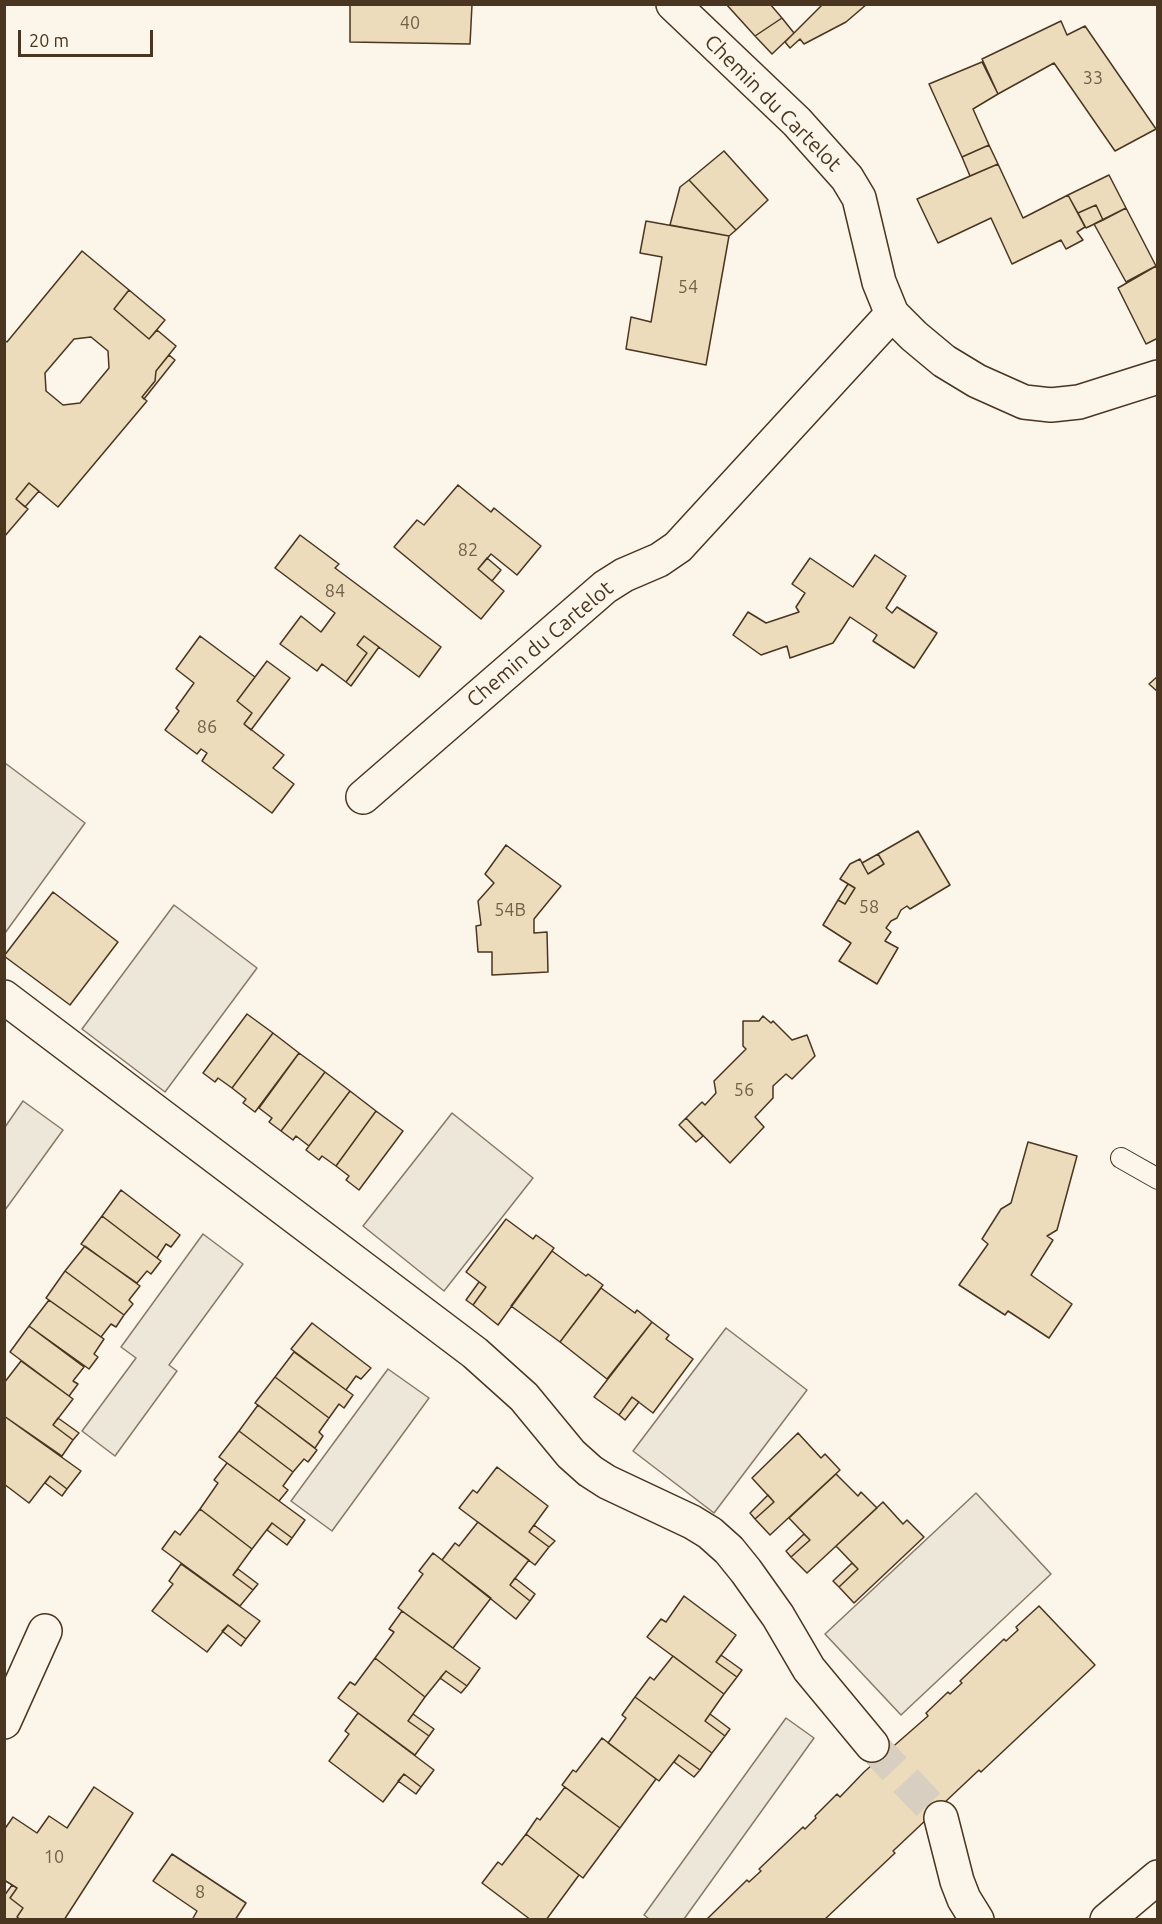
<!DOCTYPE html>
<html>
<head>
<meta charset="utf-8">
<style>
	body { margin:0 }
	#map { position:relative; width:1162px; height:1924px; overflow:hidden; background:#fbf6e9; font-family:Ubuntu,sans-serif }
	canvas { display:block }
	.frame { position:absolute; inset:0; border:6px solid #4a3520; pointer-events:none }
	.scale { position:absolute; left:18px; top:30px; width:135px; height:27px; box-sizing:border-box; border:3px solid #4a3520; border-top:0; padding-left:8px; font-size:18px; line-height:21px; white-space:nowrap; color:#4a3520; -webkit-text-stroke:4px #fbf6e9; paint-order:stroke }
</style>
</head>
<body>
<div id="map">
<canvas width="1162" height="1924"></canvas>
<div class="frame"></div>
<div class="scale">20 m</div>
</div>
<script>
const context = document.querySelector('canvas').getContext('2d');
context.lineJoin = 'round';
function fillPath(path, color) { context.fillStyle = color; context.fill(path, 'evenodd'); }
const poly = rows => new Path2D(rows.map(r => 'M' + r).join(''));
function trace(path, color, width, dash) { context.strokeStyle = color; context.lineWidth = width; context.lineCap = dash ? 'butt' : 'round'; context.setLineDash(dash || []); context.stroke(path); }
function write(font, color, halo, rows, align = 'center') {
  context.font = font + ' Ubuntu,sans-serif'; context.lineWidth = 4.5; context.setLineDash([]); context.textBaseline = 'middle'; context.strokeStyle = halo; context.fillStyle = color; for (const [text, x, y, turn = 0] of rows) {
    context.save(); context.translate(x, y); context.rotate((+turn || 0) * Math.PI / 180); context.textAlign = isNaN(turn) ? turn : align; if (halo) context.strokeText(text, 0, 0); context.fillText(text, 0, 0); context.restore();
  }
}
const parking = poly([
	[5,763,85,823,5,933,5,763],
	[174,905,257,968,165,1092,82,1029,174,905],
	[23,1101,63,1130,5,1210,5,1127,23,1101],
	[452,1113,533,1178,444,1291,363,1226,452,1113],
	[203,1234,243,1264,169,1365,177,1371,115,1456,82,1431,136,1358,121,1347,203,1234],
	[726,1328,807,1390,714,1513,633,1451,726,1328],
	[388,1369,429,1398,332,1531,291,1501,388,1369],
	[976,1493,1051,1574,901,1715,825,1634,976,1493],
	[786,1718,814,1738,684,1919,649,1919,644,1915,786,1718]
]);
fillPath(parking, '#ede7d9');
trace(parking, '#887966', 1.5);
const building = poly([
	[350,4,472,5,470,44,350,42,350,4],
	[726,4,770,4,782,18,755,36,726,4],
	[823,4,867,4,846,22,804,44,800,39,790,48,785,42,823,4],
	[782,18,794,33,772,54,755,36,782,18],
	[1061,21,1067,35,1085,26,1156,129,1115,151,1054,63,998,94,982,59,1061,21],
	[982,62,998,94,973,109,989,145,962,157,929,84,982,62],
	[989,145,998,164,970,176,962,157,989,145],
	[724,151,768,200,736,230,689,180,724,151],
	[998,164,1023,218,1068,195,1085,227,1077,232,1083,240,1066,249,1061,240,1012,264,991,218,938,243,917,199,998,164],
	[1109,175,1126,208,1103,220,1096,205,1078,213,1068,195,1109,175],
	[689,180,736,230,729,236,670,225,680,187,689,180],
	[1096,205,1103,220,1086,228,1078,213,1096,205],
	[1126,208,1156,266,1126,282,1094,224,1126,208],
	[646,221,729,236,706,365,626,349,631,317,651,322,662,257,640,253,646,221],
	[82,251,129,290,114,309,149,339,157,330,176,346,156,371,155,381,142,397,147,401,58,507,29,483,16,499,28,509,4,537,4,340,7,342,82,251],
	[91,337,108,351,109,368,80,403,63,405,46,391,45,373,74,339,91,337],
	[1156,266,1158,270,1158,338,1146,344,1118,288,1156,266],
	[129,290,165,320,149,339,114,309,129,290],
	[169,355,175,360,144,399,142,397,155,381,156,371,169,355],
	[29,483,39,491,25,507,16,499,29,483],
	[458,485,491,512,494,508,541,546,517,575,491,554,478,569,504,591,481,619,394,547,417,520,424,525,458,485],
	[300,535,339,564,335,568,441,647,419,677,364,636,357,645,367,653,346,682,322,664,317,671,280,644,301,616,321,632,335,613,275,568,300,535],
	[875,555,906,576,886,608,892,613,897,607,937,633,914,668,873,641,877,635,850,617,833,643,790,658,787,646,761,655,733,635,748,612,766,623,799,612,796,607,805,593,792,584,810,558,853,587,875,555],
	[487,558,501,570,492,581,478,569,487,558],
	[200,636,255,677,237,701,252,713,244,724,284,755,273,768,294,784,272,813,202,761,207,753,201,749,197,754,165,730,179,711,176,708,194,683,176,669,200,636],
	[364,636,379,647,351,686,346,682,367,653,357,645,364,636],
	[267,661,290,678,251,730,244,724,252,713,237,701,267,661],
	[1158,676,1158,692,1149,684,1158,676],
	[918,831,950,885,910,909,907,906,901,910,897,918,891,921,886,928,891,932,885,941,898,948,877,984,839,961,851,943,823,925,838,900,845,904,855,888,840,879,850,864,860,859,868,874,884,864,878,854,918,831],
	[506,845,561,886,534,919,534,933,547,932,548,972,492,975,492,952,478,952,476,926,481,925,478,901,494,883,485,874,506,845],
	[878,854,884,864,868,874,862,863,878,854],
	[848,884,855,888,845,904,838,900,848,884],
	[53,892,118,942,70,1005,4,956,53,892],
	[247,1014,273,1033,232,1088,218,1078,215,1082,203,1073,247,1014],
	[763,1016,771,1023,773,1021,792,1040,807,1035,815,1056,792,1079,786,1074,773,1086,773,1098,755,1117,764,1127,730,1163,686,1118,702,1102,705,1105,716,1093,714,1081,746,1049,743,1046,743,1021,759,1021,763,1016],
	[273,1033,299,1053,255,1112,243,1103,246,1099,232,1088,273,1033],
	[299,1053,325,1072,281,1131,269,1122,272,1118,259,1108,299,1053],
	[325,1072,350,1091,309,1146,296,1136,293,1140,281,1131,325,1072],
	[350,1091,376,1111,336,1166,322,1156,319,1160,306,1150,350,1091],
	[376,1111,403,1131,359,1190,346,1180,349,1176,336,1166,376,1111],
	[686,1118,703,1136,696,1142,679,1125,686,1118],
	[1028,1142,1077,1156,1057,1230,1047,1236,1053,1240,1031,1275,1072,1304,1049,1338,1008,1311,1005,1315,959,1285,988,1244,982,1239,1001,1209,1011,1203,1028,1142],
	[121,1190,180,1235,171,1247,166,1244,157,1258,102,1216,121,1190],
	[102,1216,161,1261,151,1274,147,1271,137,1283,81,1244,102,1216],
	[506,1219,533,1239,536,1235,554,1248,498,1325,473,1305,486,1287,466,1272,506,1219],
	[85,1246,140,1286,129,1300,133,1304,124,1315,65,1271,85,1246],
	[552,1251,586,1276,588,1274,603,1285,560,1342,511,1306,552,1251],
	[65,1271,124,1315,116,1327,111,1324,101,1337,46,1298,65,1271],
	[479,1282,486,1287,473,1305,466,1300,479,1282],
	[601,1288,635,1313,637,1310,652,1322,607,1379,560,1342,601,1288],
	[49,1300,104,1339,94,1354,98,1357,89,1369,29,1326,49,1300],
	[652,1322,669,1335,666,1339,693,1359,653,1413,632,1397,619,1415,594,1397,652,1322],
	[312,1323,371,1368,361,1379,356,1376,346,1390,291,1349,312,1323],
	[29,1326,84,1367,73,1381,78,1384,69,1396,10,1352,29,1326],
	[294,1352,353,1395,344,1408,339,1404,329,1418,275,1377,294,1352],
	[21,1361,73,1399,53,1425,73,1440,62,1456,4,1416,4,1383,21,1361],
	[275,1377,329,1418,319,1432,323,1436,315,1448,255,1403,275,1377],
	[632,1397,639,1402,625,1420,619,1415,632,1397],
	[258,1405,317,1450,308,1462,304,1459,293,1472,239,1431,258,1405],
	[4,1416,81,1471,67,1489,50,1476,29,1503,4,1484,4,1416],
	[58,1418,79,1433,73,1440,53,1425,58,1418],
	[239,1431,293,1472,283,1486,288,1490,279,1501,219,1457,239,1431],
	[798,1433,821,1458,825,1454,840,1470,770,1535,755,1519,774,1502,752,1478,798,1433],
	[227,1463,305,1520,292,1538,272,1523,252,1549,200,1509,218,1483,214,1480,227,1463],
	[497,1467,548,1506,529,1532,549,1547,535,1565,459,1508,473,1490,477,1493,497,1467],
	[836,1474,858,1496,861,1492,877,1508,807,1573,791,1557,810,1540,789,1518,836,1474],
	[50,1476,67,1489,62,1496,45,1483,50,1476],
	[768,1495,774,1502,755,1519,750,1513,768,1495],
	[883,1502,903,1524,907,1520,924,1537,854,1603,839,1587,858,1569,836,1546,883,1502],
	[200,1509,252,1549,233,1575,253,1590,240,1606,162,1549,175,1531,180,1535,200,1509],
	[478,1522,529,1560,510,1585,530,1601,516,1619,442,1560,455,1543,459,1546,478,1522],
	[272,1523,292,1538,287,1545,267,1530,272,1523],
	[534,1525,555,1541,549,1547,529,1532,534,1525],
	[804,1534,810,1540,791,1557,786,1551,804,1534],
	[433,1553,491,1598,453,1648,398,1608,423,1574,419,1571,433,1553],
	[852,1563,858,1569,839,1587,833,1581,852,1563],
	[181,1564,260,1621,246,1639,228,1625,207,1652,152,1611,173,1584,169,1581,181,1564],
	[238,1569,258,1584,253,1590,233,1575,238,1569],
	[515,1578,535,1594,530,1601,510,1585,515,1578],
	[684,1596,736,1635,716,1662,737,1677,724,1694,647,1637,661,1619,666,1622,684,1596],
	[1039,1606,1095,1665,981,1772,979,1770,893,1851,895,1853,824,1920,706,1920,747,1880,749,1882,761,1871,759,1869,803,1827,805,1829,816,1818,815,1816,837,1794,840,1797,864,1772,928,1716,926,1713,948,1692,950,1694,962,1683,960,1681,1004,1639,1006,1641,1018,1630,1016,1627,1039,1606],
	[402,1611,480,1668,467,1686,446,1671,425,1697,375,1658,394,1632,389,1629,402,1611],
	[228,1625,246,1639,241,1646,222,1631,228,1625],
	[721,1655,742,1670,737,1677,716,1662,721,1655],
	[673,1656,724,1694,705,1721,725,1736,712,1753,635,1697,650,1677,654,1680,673,1656],
	[375,1658,425,1697,408,1721,429,1736,415,1755,338,1698,350,1682,355,1685,375,1658],
	[446,1671,467,1686,461,1693,440,1678,446,1671],
	[635,1697,712,1753,700,1770,679,1755,659,1781,608,1743,626,1718,622,1715,635,1697],
	[358,1713,434,1770,421,1787,404,1774,383,1802,329,1761,349,1734,345,1731,358,1713],
	[413,1714,434,1729,429,1736,408,1721,413,1714],
	[710,1714,730,1729,725,1736,705,1721,710,1714],
	[602,1738,656,1779,620,1828,562,1785,573,1770,576,1772,602,1738],
	[679,1755,700,1770,694,1777,674,1762,679,1755],
	[404,1774,421,1787,416,1794,398,1781,404,1774],
	[94,1787,133,1813,64,1920,21,1920,17,1917,23,1908,10,1898,17,1888,4,1880,4,1830,13,1817,37,1833,49,1816,67,1828,94,1787],
	[565,1787,620,1828,583,1878,526,1834,537,1818,540,1820,565,1787],
	[526,1834,579,1875,546,1920,531,1920,482,1883,498,1862,502,1865,526,1834],
	[172,1854,246,1903,235,1920,192,1920,197,1911,153,1881,172,1854],
	[12,1885,17,1888,10,1898,23,1908,17,1917,21,1920,4,1920,4,1896,12,1885]
]);
fillPath(building, '#ecdcbc');
trace(building, '#4a3520', 1.5);
trace(poly([
	[872,1745,941,1818]
]), '#d8cfc1', 33, [33, 16]);
const lane = poly([
	[1121,1158,1158,1179]
]);
const street = poly([
	[673,4,797,122,847,178,859,198,879,282,892,314,914,336,944,361,977,381,1024,402,1051,405,1079,402,1158,377],
	[363,797,605,587,624,575,659,560,678,547,892,314],
	[4,997,475,1353,524,1397,571,1454,590,1471,607,1482,692,1522,710,1533,729,1550,746,1571,778,1616,809,1669,872,1745],
	[4,1722,45,1631],
	[941,1818,957,1881,964,1899,977,1920]
]);
const secondary = poly([
	[1107,1920,1158,1877]
]);
trace(lane, '#4a3520', 22);
trace(street, '#4a3520', 36);
trace(secondary, '#4a3520', 36);
trace(lane, '#fbf6e9', 20);
trace(street, '#fbf6e9', 33);
trace(secondary, '#fbf6e9', 33);
write('18px', '#725f47', null, [
	["40",410,23],
	["33",1093,78],
	["54",688,287],
	["82",468,550],
	["84",335,591],
	["86",207,727],
	["58",869,907],
	["54B",510,910],
	["56",744,1090],
	["10",54,1857],
	["8",200,1892]
]);
write('21px', '#4a3520', '#fbf6e9', [
	["Chemin du Cartelot",773,103,45],
	["Chemin du Cartelot",540,644,-40]
]);
</script>
</body>
</html>
